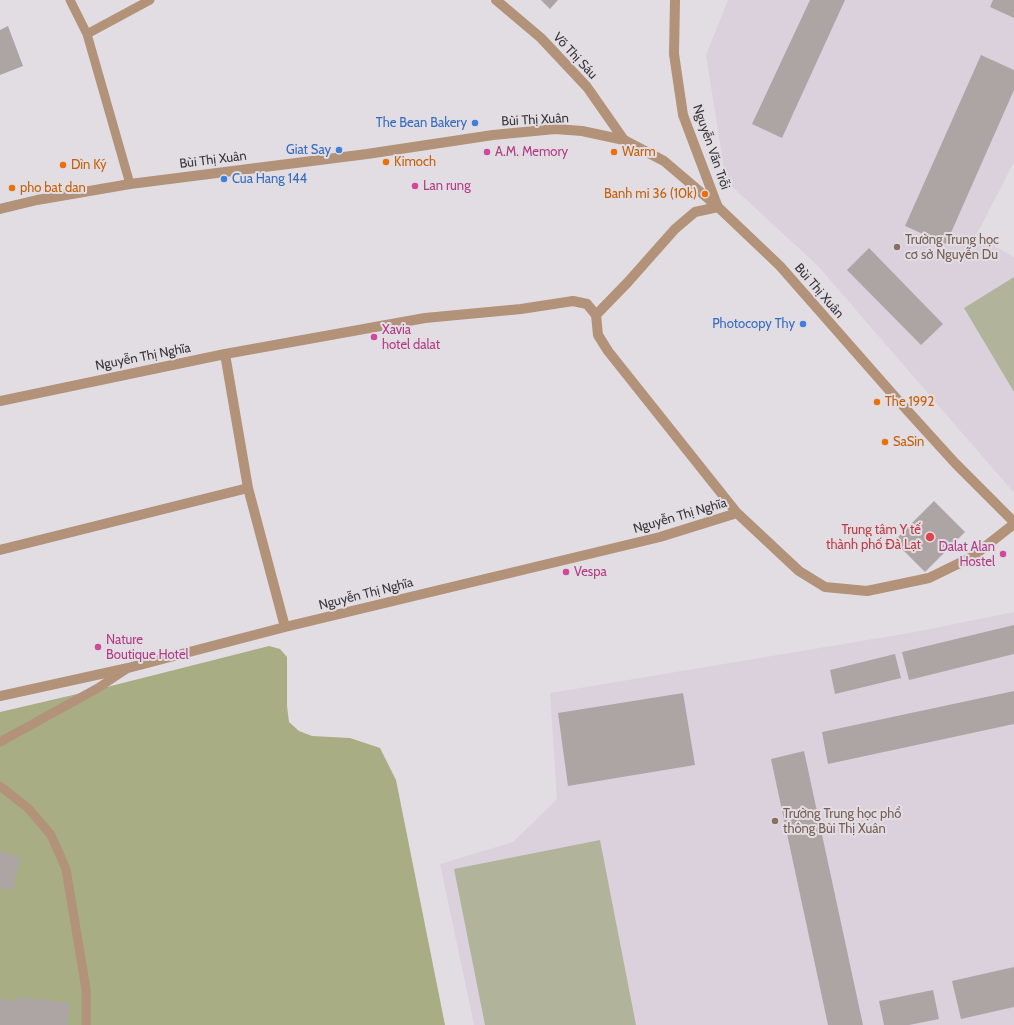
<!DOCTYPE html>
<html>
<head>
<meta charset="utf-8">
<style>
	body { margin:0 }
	canvas { display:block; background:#e2dde3 }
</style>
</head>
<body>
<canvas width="1014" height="1025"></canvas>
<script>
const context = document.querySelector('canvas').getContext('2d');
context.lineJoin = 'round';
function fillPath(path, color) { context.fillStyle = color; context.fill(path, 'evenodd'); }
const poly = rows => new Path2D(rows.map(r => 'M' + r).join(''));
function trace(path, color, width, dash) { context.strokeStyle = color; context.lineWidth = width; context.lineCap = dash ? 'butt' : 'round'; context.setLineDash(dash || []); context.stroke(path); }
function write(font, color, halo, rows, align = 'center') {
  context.font = font + ' Cabin,sans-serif'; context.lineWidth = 4; context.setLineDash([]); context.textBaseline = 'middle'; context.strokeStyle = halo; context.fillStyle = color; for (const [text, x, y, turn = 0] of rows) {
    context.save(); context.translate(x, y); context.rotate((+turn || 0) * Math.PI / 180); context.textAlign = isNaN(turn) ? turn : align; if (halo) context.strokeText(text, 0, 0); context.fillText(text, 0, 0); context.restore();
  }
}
fillPath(poly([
	[728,0,1014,0,1014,162,976,236,1014,257,1014,493,818,266,726,181,706,55],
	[1014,612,1014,1025,474,1025,440,864,513,842,557,799,550,693,915,632]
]), '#dbd1dd');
fillPath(poly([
	[1014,277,1014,392,964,308],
	[600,840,636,1025,485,1025,454,869]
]), '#b1b49b');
fillPath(poly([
	[269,646,280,649,287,657,287,706,289,722,299,731,312,736,350,738,380,748,396,780,445,1025,0,1025,0,712,103,688]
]), '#a9ad83');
fillPath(poly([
	[541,0,558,0,550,9],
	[810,0,845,0,782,138,752,124],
	[993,0,1014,0,1014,18,990,7],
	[8,26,23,66,0,75,0,30],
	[981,55,1014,70,1014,90,946,244,905,226],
	[869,248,943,324,921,345,847,270],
	[934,501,965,532,925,572,894,541],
	[1014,625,1014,654,909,680,902,652],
	[895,654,901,678,835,694,830,670],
	[1014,691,1014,724,828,764,822,732],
	[683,693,695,765,568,786,558,713],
	[804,751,863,1025,828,1025,771,759],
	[0,851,21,857,12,891,0,887],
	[1014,967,1014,1007,961,1019,952,981],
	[933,990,939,1019,909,1025,884,1025,879,1001],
	[18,997,70,1003,68,1025,0,1025,0,999,17,1001]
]), '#ada5a3');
trace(poly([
	[70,0,87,34,130,184],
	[87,34,150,0],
	[0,742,98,688,125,670],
	[0,786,28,808,51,835,66,869,86,989,86,1025]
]), '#b29278', 9);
trace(poly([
	[496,0,541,38,587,87,624,140],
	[596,315,628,282,675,229,695,212,718,207],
	[225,354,248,488,285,627],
	[0,401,225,354,425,318,521,309,573,301,587,304,596,315,598,335,608,351,737,513,799,571,825,587,867,591,929,578,972,557,1014,524],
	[0,550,248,488],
	[0,696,128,668,285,627,660,537,737,513]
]), '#b29278', 10);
trace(poly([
	[675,0,674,54,683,115,717,205],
	[0,209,37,200,130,184,367,154,493,135,555,129,582,131,624,140,664,161,718,207,780,266,896,398,955,463,1014,522]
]), '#b29278', 10);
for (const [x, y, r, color] of [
	[475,123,4,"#3f7fe0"],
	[339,150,4,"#3f7fe0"],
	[487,152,4,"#d1479c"],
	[614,152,4,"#e8710a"],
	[386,162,4,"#e8710a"],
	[63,165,4,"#e8710a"],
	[224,179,4,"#3f7fe0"],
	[415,186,4,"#d1479c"],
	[12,188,4,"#e8710a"],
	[705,194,4,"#e8710a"],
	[897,247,4,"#8d6e63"],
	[803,324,4,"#3f7fe0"],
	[374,337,4,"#d1479c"],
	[877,402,4,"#e8710a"],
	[885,442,4,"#e8710a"],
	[930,537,5,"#e0444e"],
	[1003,554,4,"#d1479c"],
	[566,572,4,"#d1479c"],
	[98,647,4,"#d1479c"],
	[775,821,4,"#8d6e63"]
]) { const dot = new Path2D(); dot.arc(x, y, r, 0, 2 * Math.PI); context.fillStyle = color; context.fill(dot); trace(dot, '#e2dde3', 1.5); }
write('13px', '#383638', '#e2dde3', [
	["Võ Thị Sáu",575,56,47],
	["Bùi Thị Xuân",535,120,-3],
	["Nguyễn Văn Trỗi",711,147,71],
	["Bùi Thị Xuân",213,160,-7],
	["Bùi Thị Xuân",819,291,49],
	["Nguyễn Thị Nghĩa",143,357,-11],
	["Nguyễn Thị Nghĩa",680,516,-16],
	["Nguyễn Thị Nghĩa",366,594,-14]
]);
write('13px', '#366cbe', '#e2dde3', [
	["The Bean Bakery",467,123],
	["Giat Say",331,150],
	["Cua Hang 144",232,179,"left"],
	["Photocopy Thy",795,324]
], 'right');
write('13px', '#b23c85', '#e2dde3', [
	["A.M. Memory",495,152],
	["Lan rung",423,186],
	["Xavia",382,330],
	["hotel dalat",382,345],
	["Dalat Alan",995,547,"right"],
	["Hostel",995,562,"right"],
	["Vespa",574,572],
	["Nature",106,640],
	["Boutique Hotel",106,655]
], 'left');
write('13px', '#c56008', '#e2dde3', [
	["Warm",622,152],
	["Kimoch",394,162],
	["Dìn Ký",71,165],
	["pho bat dan",20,188],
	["Banh mi 36 (10k)",697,194,"right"],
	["The 1992",885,402],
	["SaSin",893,442]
], 'left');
write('13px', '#785e54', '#e2dde3', [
	["Trường Trung học",905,240],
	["cơ sở Nguyễn Du",905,255],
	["Trường Trung học phổ",783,814],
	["thông Bùi Thị Xuân",783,829]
], 'left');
write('13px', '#be3a42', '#e2dde3', [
	["Trung tâm Y tế",921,530],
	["thành phố Đà Lạt",921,545]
], 'right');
</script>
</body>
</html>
